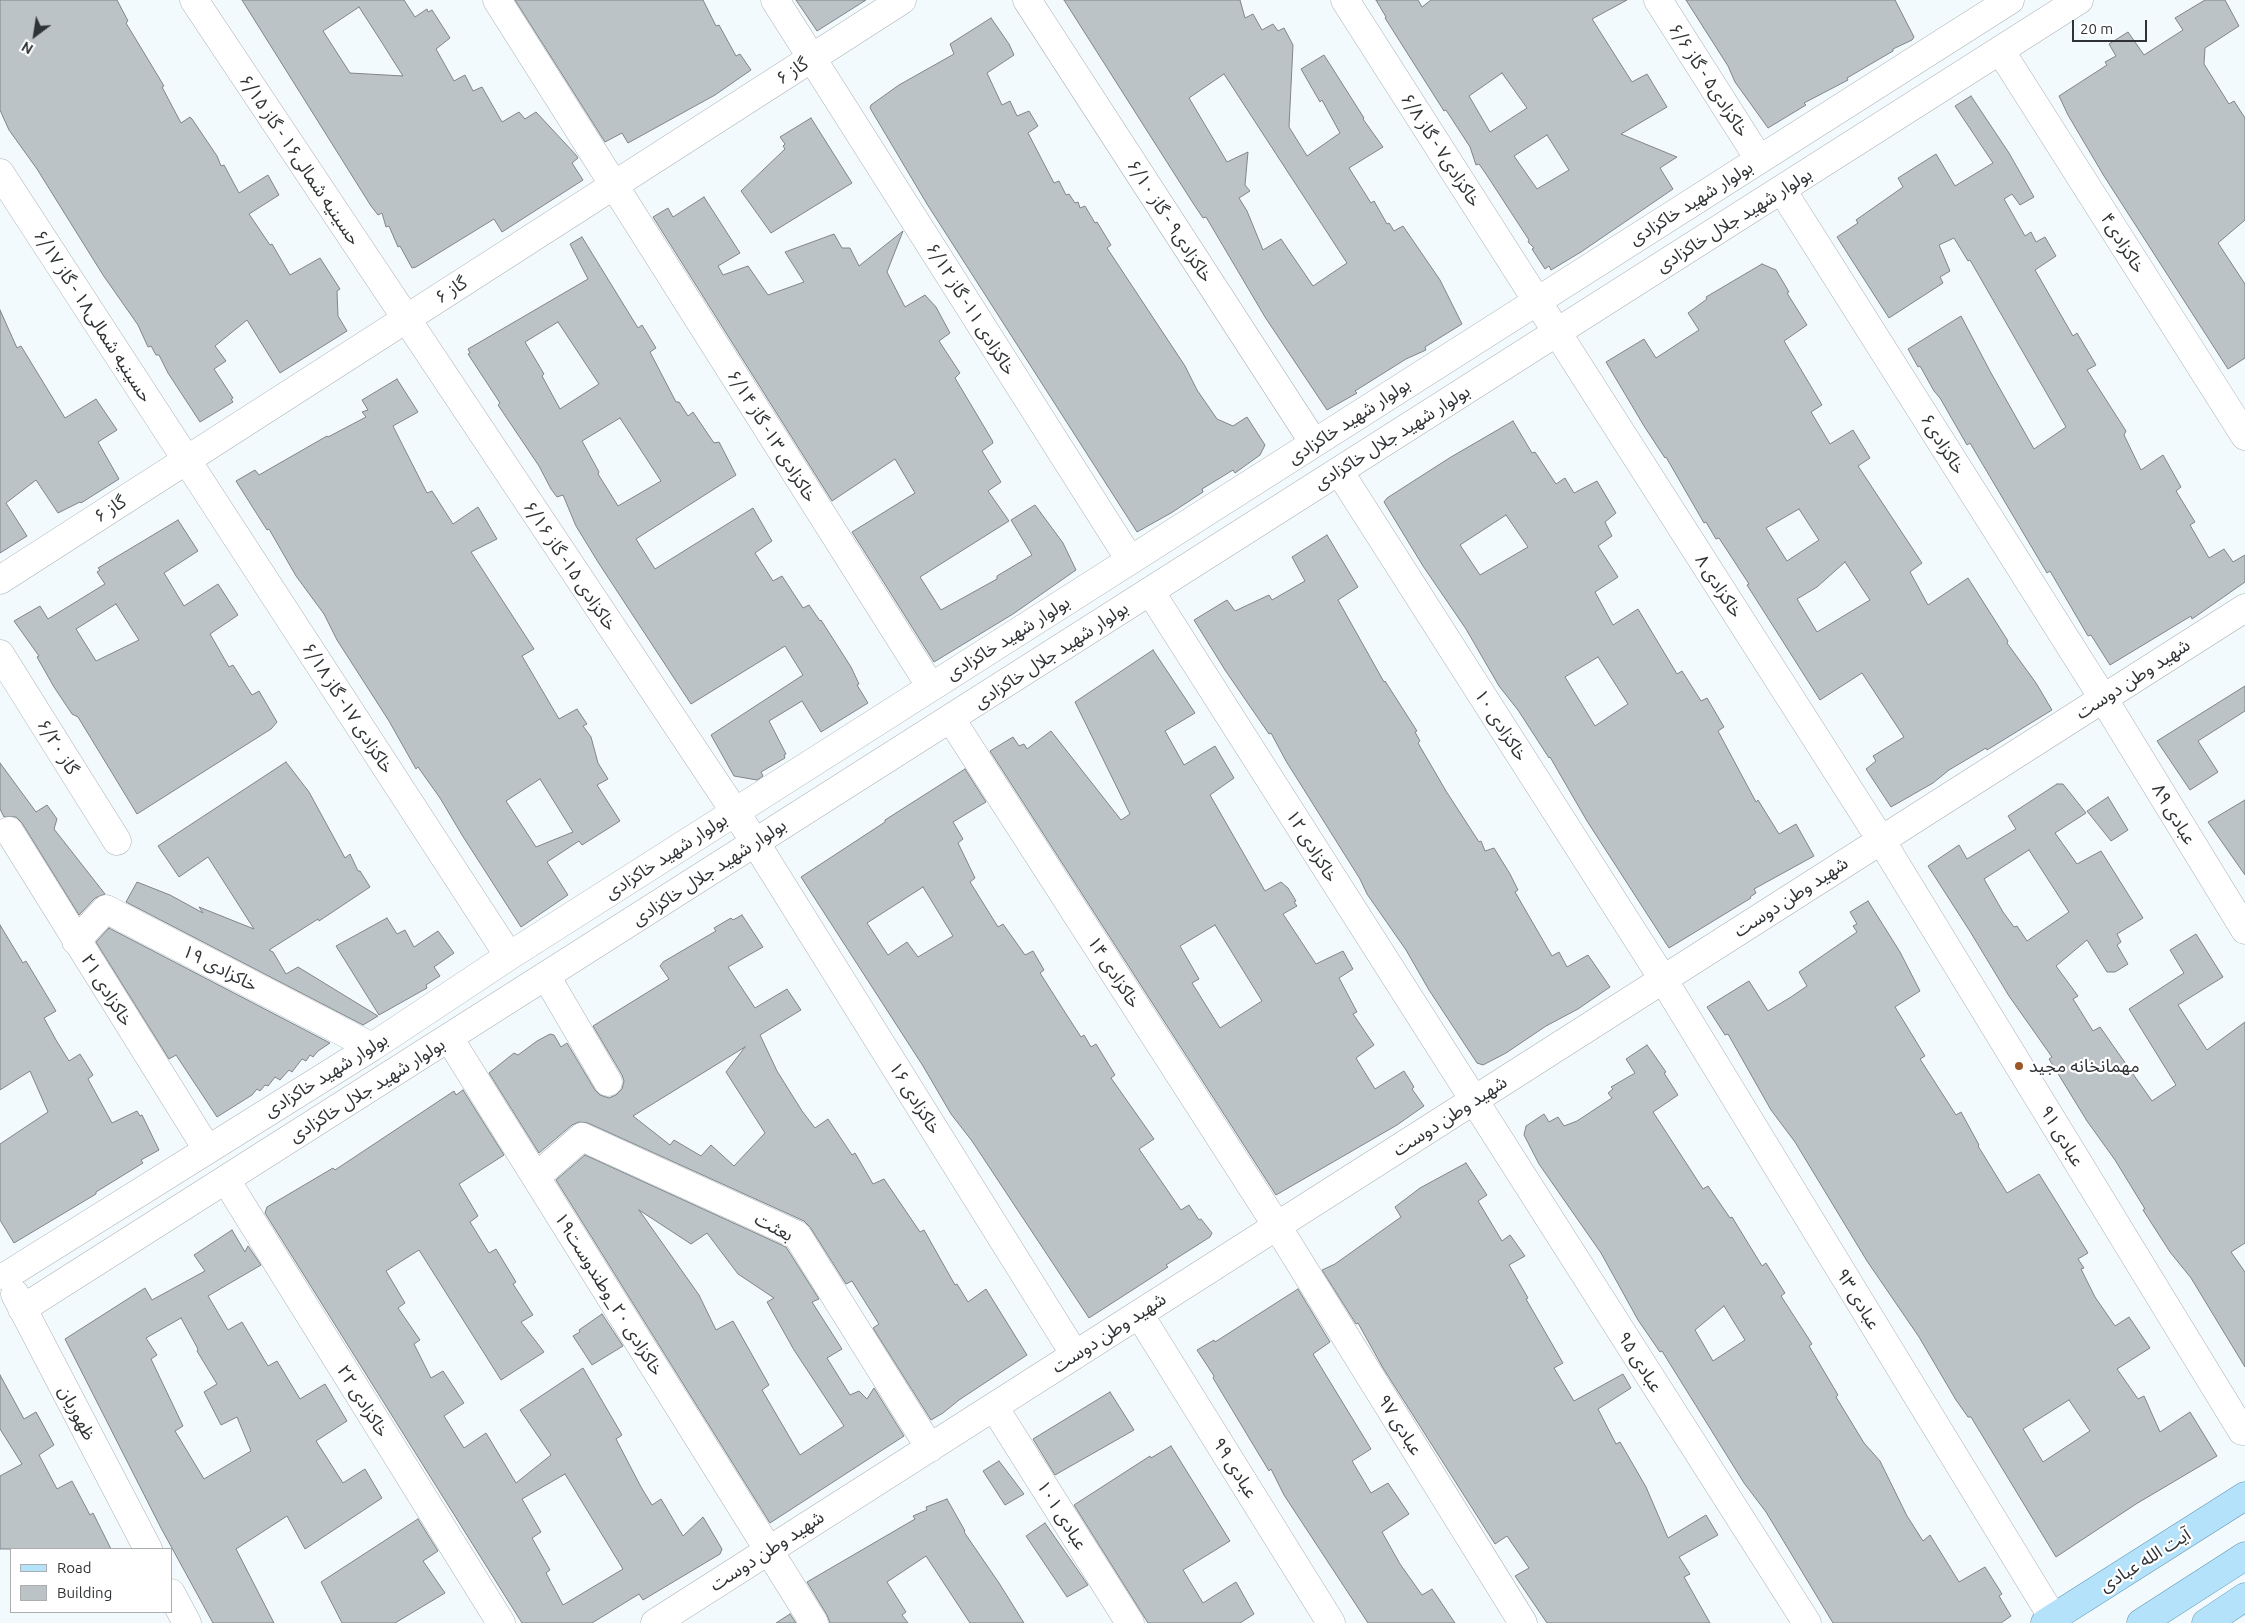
<!DOCTYPE html>
<html>
<head>
<meta charset="utf-8">
<style>
	body { margin:0 }
	#map { position:relative; width:2245px; height:1623px; overflow:hidden; background:#f3fafe; font-family:Ubuntu,sans-serif }
	canvas { display:block }
	.legend { position:absolute; left:10px; top:1548px; width:162px; height:65px; box-sizing:border-box; background:#fff; border:1px solid #acadae; margin:0; padding:6px 9px; list-style:none; font-size:15px; color:#303335 }
	.legend li { display:flex; align-items:center; gap:10px; height:25px }
	.legend b { width:25px; border:1px solid #acadae }
	.north { position:absolute; left:10px; top:10px; width:50px; height:50px; -webkit-text-stroke:4px #fff; paint-order:stroke; rotate:211deg; font-size:14px; font-weight:700; line-height:20px; text-align:center; color:#303335 }
	.north::after { content:''; display:block; margin:auto; width:18px; height:22px; background:#303335; clip-path:polygon(50% 0,100% 100%,50% 72%,0 100%) }
	.scale { position:absolute; left:2072px; top:20px; width:75px; height:22px; box-sizing:border-box; border:2px solid #303335; border-top:0; padding-left:6px; font-size:15px; line-height:18px; white-space:nowrap; color:#303335; -webkit-text-stroke:4px #fff; paint-order:stroke }
</style>
</head>
<body>
<div id="map">
<canvas width="2245" height="1623"></canvas>
<ul class="legend">
<li><b style="height:6px;background:#b3e2fa"></b>Road</li>
<li><b style="height:14px;background:#bcc3c7"></b>Building</li>
</ul>
<div class="north">N</div>
<div class="scale">20 m</div>
</div>
<script>
const context = document.querySelector('canvas').getContext('2d');
context.lineJoin = 'round';
function fillPath(path, color) { context.fillStyle = color; context.fill(path, 'evenodd'); }
const poly = rows => new Path2D(rows.map(r => 'M' + r).join(''));
function trace(path, color, width, dash) { context.strokeStyle = color; context.lineWidth = width; context.lineCap = dash ? 'butt' : 'round'; context.setLineDash(dash || []); context.stroke(path); }
function write(font, color, halo, rows, align = 'center') {
  context.font = font + ' Ubuntu,"Noto Sans Arabic",sans-serif'; context.lineWidth = 4.5; context.setLineDash([]); context.textBaseline = 'middle'; context.strokeStyle = halo; context.fillStyle = color; for (const [text, x, y, turn = 0] of rows) {
    context.save(); context.translate(x, y); context.rotate((+turn || 0) * Math.PI / 180); context.textAlign = isNaN(turn) ? turn : align; if (halo) context.strokeText(text, 0, 0); context.fillText(text, 0, 0); context.restore();
  }
}
const building = poly([
	[0,0,117,0,128,21,126,23,164,86,162,87,181,123,190,117,192,119,217,156,221,166,224,165,239,193,268,175,279,195,249,214,270,245,272,244,290,275,320,258,340,289,337,291,338,316,347,331,280,373,247,320,215,346,226,361,214,369,233,398,231,399,233,402,200,422,168,373,159,355,156,355,151,346,148,347,138,325,103,275,37,169,9,130,0,110,0,0],
	[242,0,404,0,415,17,427,9,428,12,432,10,450,38,436,49,454,81,465,75,473,91,482,87,502,122,519,112,525,119,536,112,576,155,578,158,572,163,583,180,502,232,494,219,416,267,412,268,400,246,398,247,389,226,386,227,382,213,378,215,371,206,242,0],
	[359,7,379,38,403,76,350,73,323,31,359,7],
	[515,0,703,0,716,26,719,25,736,56,740,54,751,70,715,95,628,143,622,133,605,142,515,0],
	[796,0,866,0,817,31,796,0],
	[1064,0,1240,0,1245,18,1253,14,1262,30,1273,24,1278,31,1284,28,1293,45,1289,127,1307,156,1340,133,1322,100,1320,102,1301,69,1324,55,1364,118,1363,119,1383,147,1349,168,1371,203,1374,201,1387,224,1389,223,1394,231,1403,226,1440,280,1462,324,1425,347,1426,350,1406,359,1355,391,1357,393,1327,410,1265,317,1206,217,1203,218,1191,200,1064,0],
	[1224,74,1347,263,1313,286,1281,239,1263,250,1247,211,1239,198,1250,191,1245,185,1248,152,1227,162,1189,98,1224,74],
	[1376,0,1418,0,1422,7,1431,0,1627,0,1592,19,1632,82,1647,74,1667,107,1621,134,1677,157,1660,168,1673,189,1581,252,1551,270,1549,266,1545,269,1532,249,1534,248,1528,242,1529,240,1486,174,1479,164,1476,165,1470,147,1446,110,1444,111,1385,18,1386,17,1376,0],
	[1502,73,1527,108,1490,132,1469,96,1502,73],
	[1547,135,1569,170,1537,189,1514,156,1547,135],
	[1686,0,1895,0,1914,37,1912,40,1893,49,1893,51,1847,78,1848,80,1804,103,1806,105,1768,128,1735,82,1728,66,1686,0],
	[2205,0,2225,0,2239,26,2205,48,2204,64,2229,104,2234,101,2245,118,2245,220,2218,243,2245,284,2245,358,2228,369,2104,176,2068,115,2059,96,2107,65,2105,62,2116,56,2109,44,2128,32,2144,55,2183,30,2175,18,2205,0],
	[991,18,1009,44,1014,55,987,73,1002,105,1010,101,1017,116,1029,111,1038,126,1028,133,1054,183,1059,181,1066,195,1069,194,1075,203,1078,202,1080,208,1085,206,1095,223,1097,222,1111,245,1107,248,1185,366,1197,390,1217,419,1233,426,1247,417,1265,445,1260,455,1235,473,1233,470,1202,489,1203,492,1171,513,1137,532,927,204,870,108,871,105,899,85,954,54,950,44,991,18],
	[1971,96,2009,153,2034,197,2020,205,2012,194,2004,199,2025,236,2031,232,2036,242,2045,237,2056,256,2035,270,2073,336,2077,333,2096,365,2087,370,2126,431,2124,435,2141,470,2163,455,2181,487,2176,491,2195,522,2190,525,2209,558,2224,549,2233,562,2245,555,2245,582,2192,619,2191,616,2110,665,2091,635,2088,636,2050,571,2047,573,1970,443,1967,445,1940,398,1934,391,1920,366,1918,367,1908,349,1961,316,1991,373,2034,449,2066,427,1970,260,1968,261,1954,238,1939,245,1950,271,1940,277,1943,283,1889,318,1837,237,1858,223,1856,220,1903,187,1898,178,1936,154,1955,186,1993,163,1955,106,1971,96],
	[811,118,852,183,771,233,741,191,785,149,783,146,785,144,780,137,811,118],
	[704,197,740,253,718,266,723,275,748,266,768,295,804,282,785,252,834,234,842,248,850,248,859,266,903,231,887,272,905,307,925,295,936,307,950,333,939,341,960,373,955,378,992,440,993,443,982,451,1001,482,988,491,1009,521,920,577,941,610,997,579,997,576,1032,555,1011,520,1035,505,1063,543,1076,570,1013,614,934,662,852,532,915,493,895,459,832,501,653,217,668,208,673,217,704,197],
	[582,237,638,328,642,325,656,348,650,352,676,402,679,402,688,416,693,412,714,443,719,442,736,475,636,539,655,569,753,508,772,541,755,553,773,581,782,576,803,608,809,605,820,621,821,620,851,667,859,684,857,685,868,703,821,732,802,701,769,721,786,754,784,755,785,758,761,772,763,776,757,780,734,776,711,735,803,675,785,646,691,704,598,562,576,526,563,495,557,497,551,489,539,466,498,405,500,403,468,354,470,353,468,349,588,279,570,244,582,237],
	[558,322,599,384,560,409,542,376,544,374,525,342,558,322],
	[620,418,661,481,618,506,598,474,599,472,582,441,620,418],
	[1762,264,1776,270,1789,292,1787,293,1807,325,1784,341,1822,405,1811,412,1830,444,1853,430,1870,458,1858,466,1922,563,1910,572,1928,605,1968,578,2008,641,2007,643,2036,683,2052,710,1987,750,1986,748,1949,770,1933,783,1891,807,1866,769,1876,761,1873,756,1904,737,1862,673,1820,700,1747,585,1749,584,1719,538,1716,539,1706,522,1704,523,1666,457,1665,458,1644,426,1606,362,1644,339,1656,358,1699,330,1688,313,1707,299,1706,297,1762,264],
	[1799,509,1819,540,1787,561,1766,528,1799,509],
	[1845,562,1870,600,1817,632,1797,599,1817,587,1845,562],
	[0,310,17,348,21,346,65,418,96,399,117,430,98,442,119,479,81,503,80,502,58,513,36,480,6,503,27,536,0,553,0,310],
	[397,379,418,412,393,426,402,444,427,493,432,491,453,524,478,507,497,539,471,552,534,649,522,656,559,719,577,709,587,724,583,726,591,737,598,763,608,779,597,785,620,821,582,845,579,841,547,862,568,895,521,927,462,835,440,798,418,767,416,769,389,721,337,640,324,614,296,576,269,529,267,530,236,481,255,470,259,475,327,436,328,437,366,417,362,412,368,410,362,400,397,379],
	[540,779,573,832,536,847,506,801,540,779],
	[1513,421,1532,453,1535,452,1556,484,1565,478,1574,493,1597,481,1616,513,1605,522,1612,536,1598,546,1618,577,1595,592,1613,625,1638,609,1677,674,1682,671,1701,701,1707,698,1724,727,1718,731,1756,802,1758,800,1779,834,1796,824,1814,856,1754,889,1756,893,1750,897,1751,898,1669,948,1587,821,1550,757,1549,758,1518,710,1499,686,1466,629,1423,566,1384,502,1387,498,1451,457,1513,421],
	[1506,515,1528,547,1480,575,1460,545,1506,515],
	[1598,657,1628,704,1595,726,1565,677,1598,657],
	[178,520,198,551,164,573,184,606,218,584,238,615,210,634,229,667,233,665,252,695,259,691,277,722,271,729,137,814,78,717,72,714,54,687,37,657,39,656,14,621,40,606,48,619,105,584,97,572,100,570,98,568,178,520],
	[116,604,139,640,96,661,76,629,116,604],
	[1327,535,1358,587,1338,600,1384,682,1385,681,1417,731,1415,732,1420,741,1418,743,1446,791,1479,842,1481,841,1485,851,1494,848,1510,874,1518,890,1515,892,1552,956,1559,952,1567,967,1588,955,1610,987,1578,1009,1546,1026,1506,1053,1483,1065,1477,1063,1429,990,1406,950,1367,894,1360,879,1286,761,1271,733,1269,734,1225,670,1194,620,1227,600,1235,611,1269,595,1272,600,1305,581,1292,557,1327,535],
	[1153,650,1195,713,1165,731,1184,765,1215,746,1234,778,1210,795,1265,891,1281,882,1288,888,1296,901,1294,902,1297,906,1283,914,1316,964,1343,951,1353,969,1339,978,1357,1012,1353,1014,1374,1045,1356,1058,1375,1089,1404,1071,1414,1087,1412,1089,1424,1106,1397,1125,1276,1195,990,751,1013,737,1019,746,1024,744,1027,749,1051,731,1121,820,1130,814,1075,702,1153,650],
	[1215,925,1262,1001,1220,1028,1192,983,1199,979,1180,946,1215,925],
	[2245,686,2245,711,2198,741,2218,772,2190,790,2157,741,2245,686],
	[286,762,309,792,345,858,350,854,358,871,360,871,370,887,319,921,318,919,269,950,273,952,286,974,298,967,378,1016,363,1025,126,902,137,882,170,895,203,913,199,907,254,929,208,857,179,877,158,846,286,762],
	[0,763,36,812,47,805,57,819,54,829,105,894,95,898,79,915,22,823,16,817,4,817,0,809,0,763],
	[965,769,986,802,953,822,963,839,958,843,975,878,970,882,998,927,1003,924,1025,955,1033,951,1044,970,1040,973,1068,1017,1081,1037,1084,1035,1091,1047,1096,1044,1115,1075,1111,1078,1154,1139,1139,1149,1181,1210,1189,1205,1199,1220,1201,1219,1212,1233,1210,1237,1166,1265,1168,1267,1089,1318,972,1141,951,1114,923,1066,801,877,885,822,885,820,965,769],
	[923,887,953,936,918,957,907,942,888,955,867,923,923,887],
	[2057,784,2063,784,2086,813,2055,833,2077,864,2101,851,2143,918,2117,934,2121,942,2117,945,2128,964,2115,972,2107,972,2087,940,2056,966,2078,996,2073,999,2093,1031,2100,1027,2152,1101,2176,1085,2129,1009,2184,973,2170,950,2196,934,2223,977,2178,1005,2207,1050,2245,1022,2245,1243,2231,1252,2245,1272,2245,1367,2191,1278,2170,1252,2143,1210,2145,1209,2115,1160,2087,1121,2049,1059,2052,1057,2009,996,1971,933,1928,866,1959,845,1967,859,2016,829,2008,816,2057,784],
	[2029,850,2069,912,2027,941,2017,926,2014,927,2003,912,1984,879,2029,850],
	[2108,797,2128,830,2111,841,2087,811,2108,797],
	[2245,800,2245,875,2208,822,2245,800],
	[1868,901,1900,952,1920,991,1895,1007,1925,1056,1920,1059,1956,1115,1961,1112,1979,1145,1978,1146,2007,1193,2039,1174,2059,1206,2088,1253,2078,1259,2084,1268,2081,1269,2095,1297,2115,1326,2129,1317,2150,1348,2117,1369,2138,1399,2144,1396,2160,1432,2190,1412,2217,1456,2136,1504,2056,1557,1971,1417,1968,1417,1956,1400,1919,1337,1867,1261,1795,1142,1771,1110,1728,1034,1725,1035,1707,1007,1749,981,1768,1011,1791,997,1807,986,1799,972,1857,932,1853,926,1857,924,1850,912,1868,901],
	[2069,1400,2090,1431,2043,1462,2023,1429,2069,1400],
	[742,915,763,947,728,967,755,1008,787,989,801,1010,760,1035,777,1071,802,1111,815,1128,828,1119,852,1155,855,1153,873,1184,884,1179,920,1232,924,1230,955,1285,957,1284,968,1302,986,1289,1027,1355,959,1400,943,1413,931,1420,873,1328,879,1324,852,1281,846,1284,810,1227,804,1221,588,1123,579,1122,572,1125,539,1153,489,1073,514,1053,518,1055,537,1041,550,1034,554,1035,561,1047,567,1043,595,1090,600,1095,609,1098,616,1095,622,1089,624,1081,622,1075,593,1026,669,979,660,966,663,962,716,931,714,928,731,918,733,920,742,915],
	[745,1047,726,1072,765,1133,734,1166,711,1145,701,1156,674,1140,670,1145,633,1116,745,1047],
	[387,918,397,934,405,930,414,947,438,931,454,953,434,967,440,976,426,985,427,988,379,1015,336,946,387,918],
	[0,925,23,963,26,961,56,1011,44,1018,56,1040,69,1061,80,1054,93,1075,88,1079,112,1123,137,1111,140,1116,142,1115,159,1150,141,1160,143,1163,96,1192,96,1194,14,1243,0,1220,0,1144,48,1112,30,1071,0,1090,0,925],
	[109,928,330,1043,318,1051,313,1057,310,1055,306,1061,302,1059,292,1072,289,1070,280,1080,275,1077,268,1086,265,1085,260,1091,257,1089,252,1095,217,1117,176,1055,169,1059,96,942,109,928],
	[1647,1045,1666,1072,1664,1073,1678,1095,1653,1112,1703,1189,1708,1186,1730,1218,1732,1217,1762,1266,1766,1263,1785,1293,1781,1296,1812,1344,1809,1346,1838,1395,1836,1397,1864,1443,1880,1461,1907,1516,1923,1541,1930,1535,1959,1582,1985,1567,2002,1594,1999,1596,2011,1616,2001,1623,1833,1623,1766,1512,1744,1483,1662,1351,1660,1352,1638,1320,1601,1253,1539,1164,1524,1135,1526,1126,1544,1114,1549,1122,1558,1117,1564,1126,1577,1121,1612,1098,1608,1093,1613,1089,1611,1087,1635,1073,1626,1059,1647,1045],
	[1724,1306,1745,1340,1713,1361,1695,1330,1724,1306],
	[463,1090,504,1155,459,1184,478,1216,470,1222,489,1253,496,1249,516,1282,513,1284,533,1315,521,1322,544,1352,501,1380,419,1250,386,1271,405,1303,398,1308,420,1340,414,1344,431,1378,443,1371,464,1403,444,1416,464,1448,486,1433,516,1483,551,1455,520,1410,583,1368,622,1435,616,1439,641,1487,652,1505,661,1499,683,1536,703,1517,722,1549,720,1554,643,1600,639,1594,592,1623,522,1623,265,1213,267,1207,333,1168,335,1170,454,1091,456,1095,463,1090],
	[565,1474,623,1569,563,1605,546,1573,550,1570,532,1538,541,1532,522,1499,565,1474],
	[585,1155,786,1247,819,1299,812,1302,842,1349,827,1358,850,1395,859,1391,867,1399,874,1388,904,1436,770,1523,556,1180,585,1155],
	[639,1210,691,1244,707,1233,738,1274,774,1298,767,1302,794,1350,844,1426,800,1455,762,1390,769,1385,733,1321,716,1330,699,1295,639,1210],
	[1466,1163,1487,1195,1478,1201,1502,1241,1510,1235,1525,1256,1509,1265,1528,1298,1526,1299,1563,1363,1554,1368,1574,1401,1623,1374,1631,1388,1598,1409,1616,1444,1620,1442,1646,1487,1668,1538,1706,1515,1718,1535,1679,1557,1690,1574,1684,1577,1710,1623,1547,1623,1515,1576,1529,1568,1507,1536,1495,1544,1383,1368,1358,1323,1356,1324,1322,1270,1335,1264,1401,1217,1395,1207,1420,1188,1466,1163],
	[232,1230,245,1252,248,1246,261,1265,208,1296,228,1330,242,1322,268,1366,277,1361,300,1399,325,1384,347,1421,316,1441,343,1483,365,1469,382,1498,305,1549,287,1516,236,1549,274,1623,213,1623,161,1528,65,1339,145,1288,152,1300,205,1271,194,1255,232,1230],
	[181,1318,198,1349,197,1351,217,1384,204,1392,221,1425,237,1417,251,1451,204,1479,175,1431,183,1426,151,1359,157,1355,146,1338,181,1318],
	[1298,1289,1330,1342,1313,1354,1371,1449,1352,1461,1371,1493,1388,1483,1409,1514,1382,1532,1400,1564,1422,1595,1432,1589,1455,1623,1368,1623,1284,1495,1271,1469,1269,1471,1213,1378,1214,1376,1197,1350,1214,1340,1215,1342,1298,1289],
	[602,1314,623,1346,592,1365,573,1336,580,1332,579,1330,602,1314],
	[0,1375,24,1419,36,1412,54,1445,39,1455,57,1489,72,1481,90,1515,93,1513,111,1549,0,1549,0,1476,22,1464,0,1429,0,1375],
	[1110,1392,1134,1430,1055,1475,1033,1439,1110,1392],
	[1171,1446,1230,1541,1183,1570,1203,1603,1236,1582,1254,1614,1240,1623,1148,1623,1074,1505,1150,1456,1151,1458,1171,1446],
	[999,1461,1024,1494,1005,1505,983,1471,999,1461],
	[947,1499,965,1531,964,1532,999,1583,1024,1623,970,1623,926,1556,887,1582,906,1612,902,1615,908,1623,830,1623,827,1615,807,1582,915,1519,913,1516,927,1510,926,1507,947,1499],
	[418,1519,438,1551,423,1561,445,1593,395,1623,342,1623,321,1582,418,1519],
	[1045,1523,1088,1585,1067,1597,1026,1536,1045,1523],
	[790,1614,796,1623,776,1623,790,1614]
]);
fillPath(building, '#bcc3c7');
trace(building, '#7f8589', 1);
const minor = poly([
	[194,0,755,842,1075,1355],
	[497,0,931,687],
	[775,0,1130,560],
	[1027,0,1314,443],
	[1345,0,1881,840,2242,1431],
	[1658,0,1759,159],
	[2000,50,2245,436],
	[0,173,509,956],
	[1782,190,2103,698,2245,930],
	[1339,471,1663,979,2053,1618],
	[0,580,902,0],
	[1150,591,1807,1623],
	[0,654,117,841],
	[951,719,1277,1226,1523,1623],
	[9,831,207,1149],
	[76,941,106,909,372,1047],
	[546,976,608,1082],
	[449,1038,814,1623],
	[536,1177,582,1137,797,1235,930,1448],
	[226,1180,501,1623],
	[6,1276,372,1047,509,956,2010,0],
	[15,1294,148,1549],
	[22,1309,2079,0],
	[1139,1314,1331,1623],
	[994,1407,1130,1623],
	[171,1593,187,1623],
	[655,1623,2245,608]
]);
const major = poly([
	[2045,1623,2245,1496],
	[2141,1623,2245,1556],
	[2206,1623,2245,1597]
]);
trace(minor, '#aab1b5', 29);
trace(major, '#6498b3', 29);
trace(minor, '#fff', 28);
trace(major, '#b3e2fa', 28);
for (const [x, y, r, color] of [
	[2019,1066,5,"#9b5728"]
]) { const dot = new Path2D(); dot.arc(x, y, r, 0, 2 * Math.PI); context.fillStyle = color; context.fill(dot); trace(dot, '#fff', 2); }
write('18px', '#303335', '#fff', [
	["گاز ۶",792,71,-33],
	["خاکزادی۵ - گاز ۶/۶",1709,80,57],
	["خاکزادی۷ - گاز ۶/۸",1441,150,57],
	["حسینیه شمالی۱۶ - گاز ۶/۱۵",300,160,56],
	["بولوار شهید خاکزادی",1691,203,-32],
	["بولوار شهید جلال خاکزادی",1734,220,-32],
	["خاکزادی۹ - گاز ۶/۱۰",1170,221,57],
	["خاکزادی۴",2123,243,58],
	["گاز ۶",451,290,-33],
	["خاکزادی ۱۱- گاز ۶/۱۲",971,309,58],
	["حسینیه شمالی۱۸ - گاز ۶/۱۷",93,316,57],
	["بولوار شهید خاکزادی",1349,421,-33],
	["خاکزادی ۱۳- گاز ۶/۱۴",772,436,58],
	["بولوار شهید جلال خاکزادی",1392,437,-32],
	["خاکزادی۶",1943,444,58],
	["گاز ۶",110,509,-33],
	["خاکزادی ۱۵- گاز ۶/۱۶",570,566,56],
	["خاکزادی ۸",1719,586,57],
	["بولوار شهید خاکزادی",1008,638,-32],
	["بولوار شهید جلال خاکزادی",1051,655,-33],
	["شهید وطن دوست",2133,679,-33],
	["خاکزادی ۱۷- گاز ۶/۱۸",348,708,57],
	["خاکزادی ۱۰",1501,725,57],
	["گاز ۶/۲۰",58,747,58],
	["عبادی ۸۹",2174,814,59],
	["خاکزادی ۱۲",1312,846,58],
	["بولوار شهید خاکزادی",666,856,-33],
	["بولوار شهید جلال خاکزادی",709,872,-33],
	["شهید وطن دوست",1791,897,-33],
	["خاکزادی ۱۹",220,968,27],
	["خاکزادی ۱۴",1114,972,57],
	["خاکزادی ۲۱",107,990,58],
	["بولوار شهید خاکزادی",326,1075,-32],
	["بولوار شهید جلال خاکزادی",367,1090,-32],
	["خاکزادی ۱۶",915,1098,58],
	["شهید وطن دوست",1450,1116,-33],
	["عبادی ۹۱",2062,1136,59],
	["بعثت",774,1227,28],
	["خاکزادی ۲۰_وطندوست۱۹",609,1294,58],
	["عبادی ۹۳",1858,1299,59],
	["شهید وطن دوست",1109,1333,-33],
	["عبادی ۹۵",1640,1362,58],
	["خاکزادی ۲۲",363,1401,58],
	["ظهوریان",77,1413,62],
	["عبادی ۹۷",1400,1425,58],
	["عبادی ۹۹",1235,1468,58],
	["عبادی ۱۰۱",1062,1515,58],
	["شهید وطن دوست",767,1551,-33],
	["آیت الله عبادی",2145,1560,-32]
]);
write('18px', '#303335', '#fff', [
	["مهمانخانه مجید",2029,1066]
], 'left');
</script>
</body>
</html>
